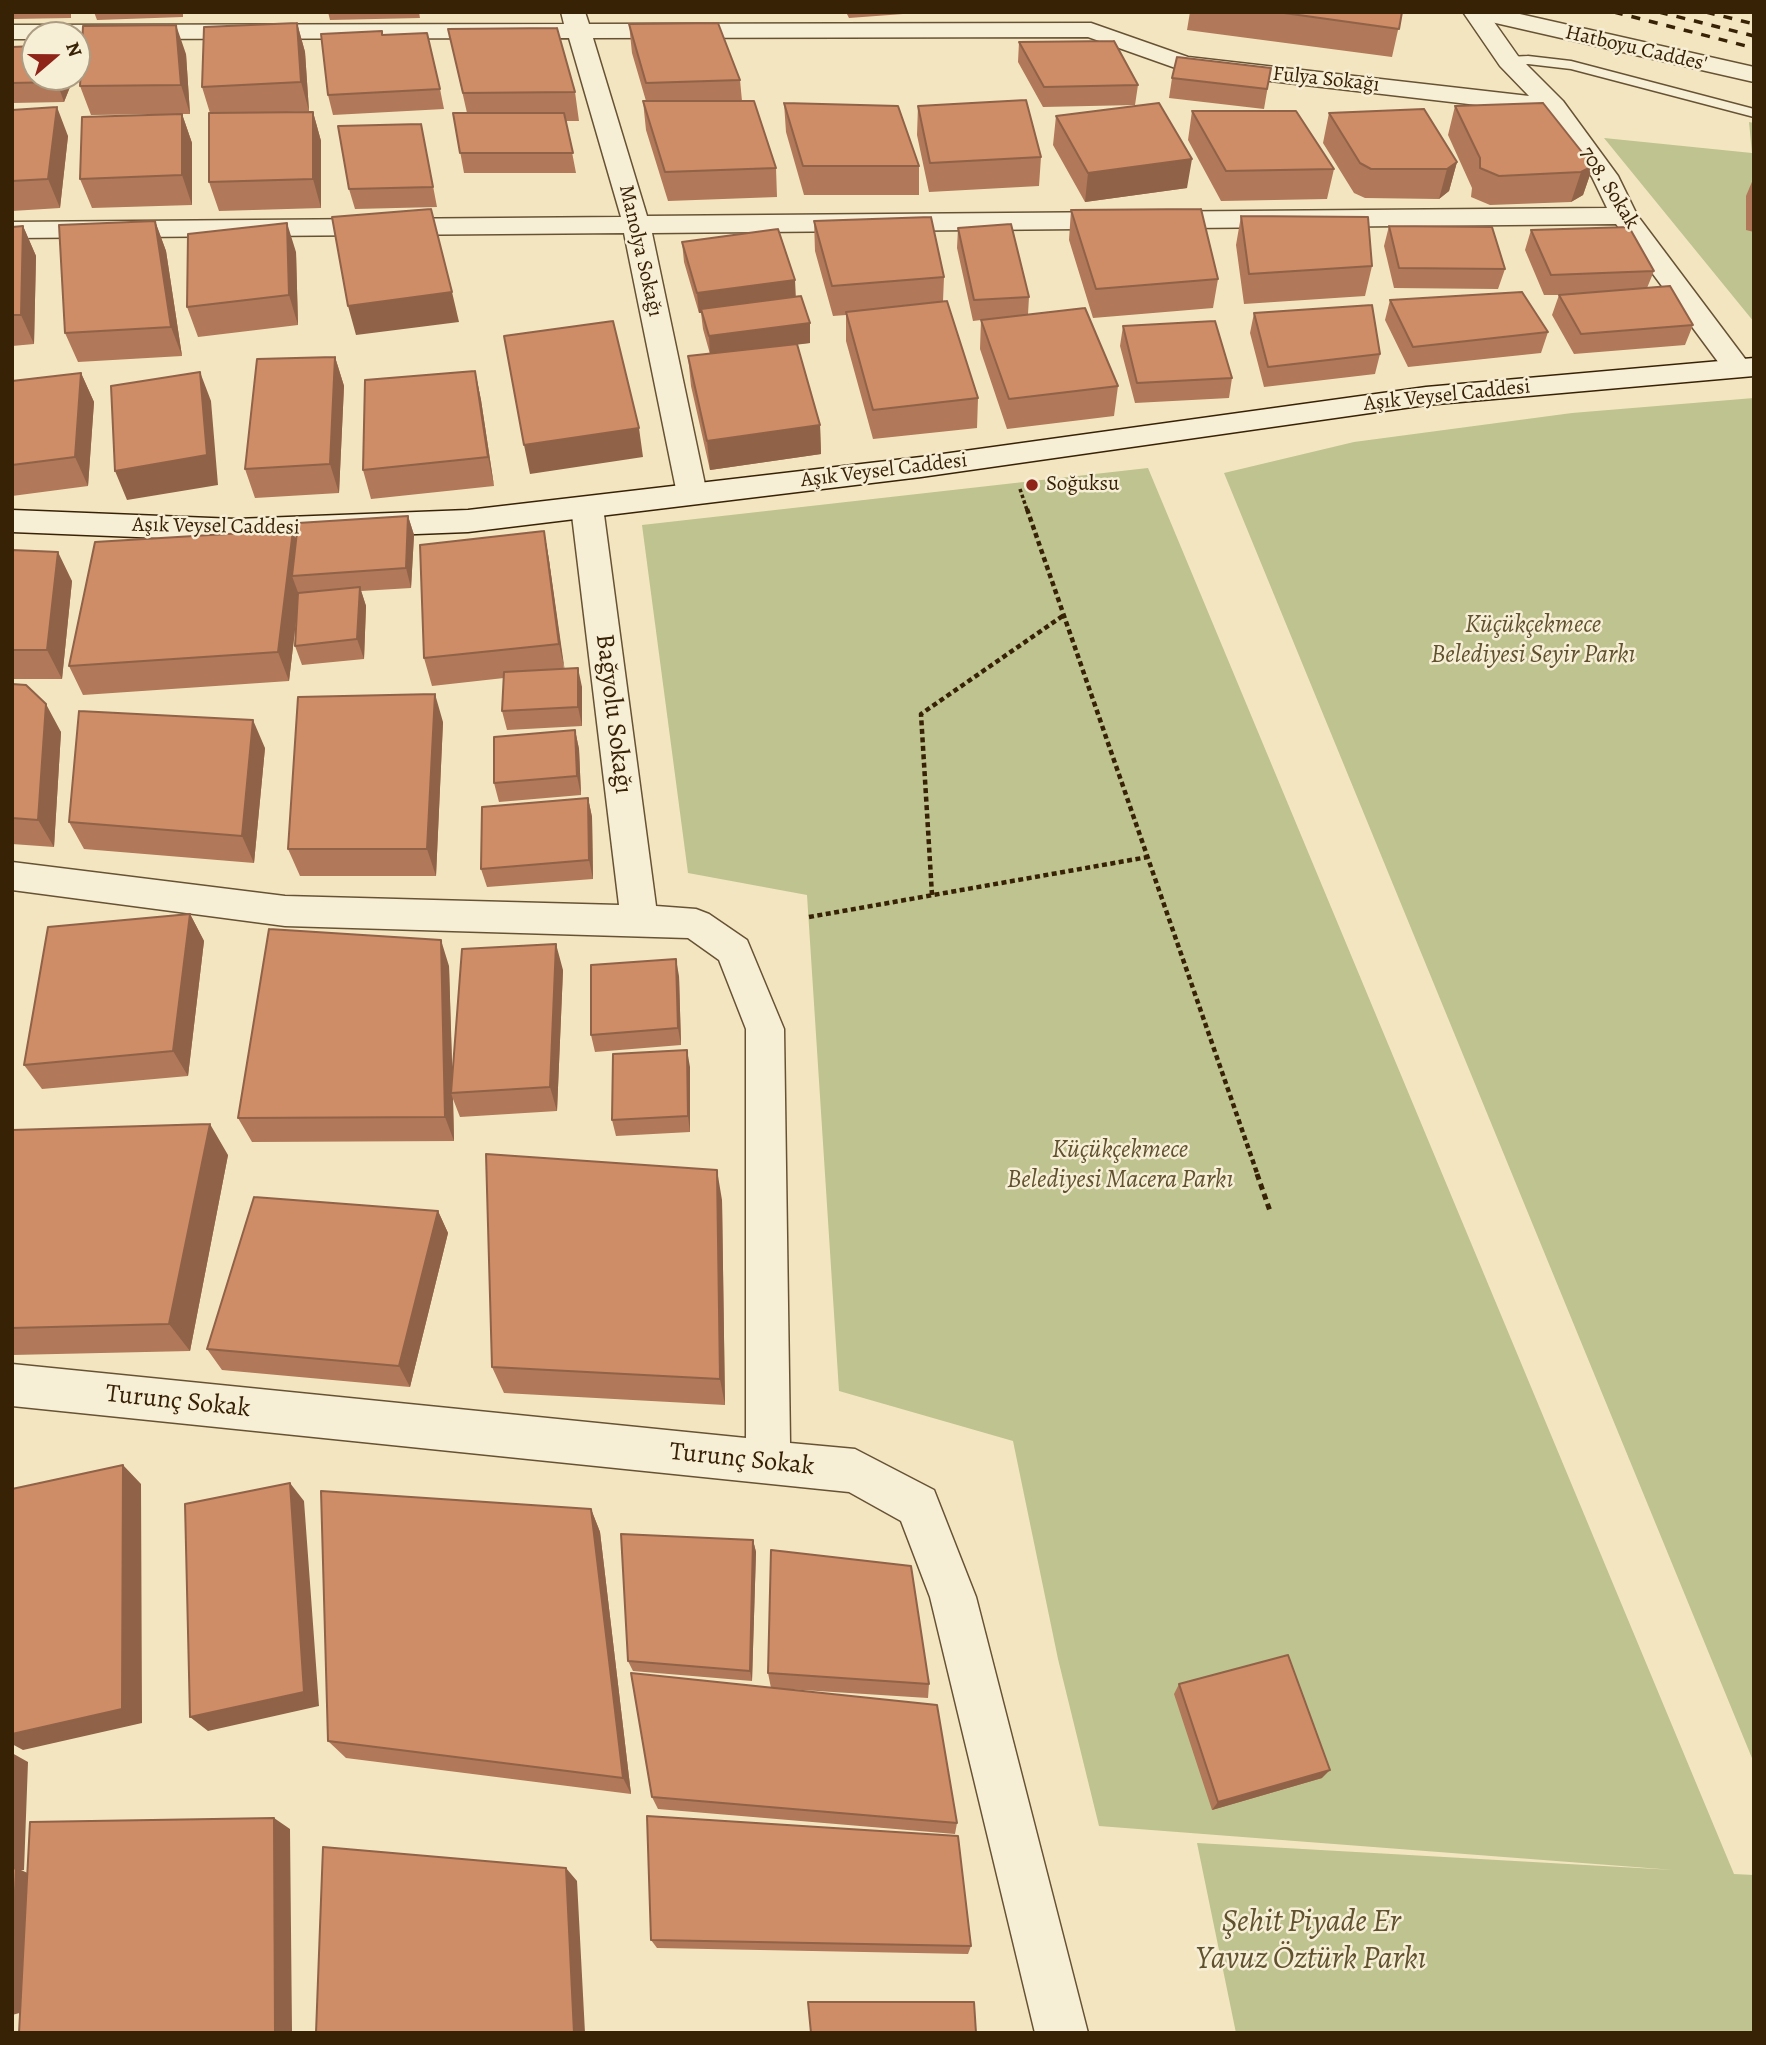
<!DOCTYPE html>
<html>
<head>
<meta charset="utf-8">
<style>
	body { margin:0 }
	#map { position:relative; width:1766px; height:2045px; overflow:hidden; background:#f3e5c0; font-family:Alegreya,serif }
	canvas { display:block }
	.frame { position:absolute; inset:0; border:14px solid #382206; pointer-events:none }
	.north { position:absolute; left:21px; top:21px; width:70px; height:70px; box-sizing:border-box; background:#f7eed6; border:2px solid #ab9c83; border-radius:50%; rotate:70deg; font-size:19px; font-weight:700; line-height:28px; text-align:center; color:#382206 }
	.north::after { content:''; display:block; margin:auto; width:24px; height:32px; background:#8f2418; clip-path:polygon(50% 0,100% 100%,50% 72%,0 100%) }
</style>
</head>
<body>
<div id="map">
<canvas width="1766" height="2045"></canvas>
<div class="frame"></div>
<div class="north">N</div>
</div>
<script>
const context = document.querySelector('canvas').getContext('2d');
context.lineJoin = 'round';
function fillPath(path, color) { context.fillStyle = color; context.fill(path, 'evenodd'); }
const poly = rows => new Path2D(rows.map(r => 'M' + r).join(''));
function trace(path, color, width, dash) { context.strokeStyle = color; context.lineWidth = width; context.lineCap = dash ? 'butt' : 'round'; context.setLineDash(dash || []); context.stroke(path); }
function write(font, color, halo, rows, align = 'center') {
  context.font = font + ' Alegreya,serif'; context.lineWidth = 5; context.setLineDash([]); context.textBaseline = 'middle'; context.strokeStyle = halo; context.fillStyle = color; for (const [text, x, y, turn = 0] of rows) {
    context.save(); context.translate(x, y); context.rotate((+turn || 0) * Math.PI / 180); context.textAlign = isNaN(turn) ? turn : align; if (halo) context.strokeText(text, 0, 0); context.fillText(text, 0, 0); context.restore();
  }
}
fillPath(poly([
	[1749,122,1754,123,1754,322,1604,138,1752,153],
	[1754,398,1754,1763,1224,473,1354,442,1572,413],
	[1148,468,1734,1874,1754,1875,1754,2033,1236,2033,1197,1843,1674,1870,1099,1826,1058,1659,1013,1441,839,1391,807,895,688,873,642,525]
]), '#bec390');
const service = poly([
	[1528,56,1571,61,1754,109,1754,117,1571,69,1528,64,1509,65,1503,61,1509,57,1528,56]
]);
const minor = poly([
	[561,12,585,12,589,24,1091,23,1188,57,1529,96,1500,66,1463,12,1487,12,1518,56,1563,101,1618,176,1637,215,1752,368,1747,374,1737,377,1727,374,1616,224,652,233,707,494,703,501,692,504,681,501,677,494,624,233,12,238,12,222,621,217,569,38,77,39,77,35,35,35,35,39,12,39,12,25,564,24,561,12],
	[1088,37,1184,71,1546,113,1592,177,1607,208,647,216,593,38,1088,37],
	[587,497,598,500,603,507,656,906,696,909,709,914,747,940,784,1029,790,1443,855,1449,934,1490,976,1597,1088,2033,1035,2033,930,1597,901,1521,849,1492,12,1406,12,1364,746,1438,746,1029,719,960,688,938,285,926,12,890,12,862,285,896,619,905,571,507,576,500,587,497]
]);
const tertiary = poly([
	[1466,12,1511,12,1754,67,1754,82,1478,19,1470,17,1466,12]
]);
const secondary = poly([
	[1754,358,1754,376,1426,405,921,477,468,532,236,541,12,532,12,510,236,519,468,510,921,457,1426,387,1754,358]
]);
trace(service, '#675334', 3);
trace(minor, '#675334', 3);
trace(tertiary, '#675334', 3);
trace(secondary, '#382206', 3);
trace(poly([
	[1020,489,1027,510]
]), '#382206', 3.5, [3.5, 2.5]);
trace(poly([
	[1027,509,1258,1176],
	[932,895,921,714,1064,615],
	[809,917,1148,857]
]), '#382206', 4.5, [5, 3.5]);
trace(poly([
	[1257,1174,1270,1211]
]), '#382206', 5, [6, 4.5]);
fillPath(service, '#f7eed6');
fillPath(minor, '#f7eed6');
fillPath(tertiary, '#f7eed6');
fillPath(secondary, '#f7eed6');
trace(poly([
	[1614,12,1754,48],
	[1659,12,1754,36],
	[1706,12,1754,24]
]), '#382206', 3.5, [9, 9]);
fillPath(poly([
	[12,12,71,12,71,18,12,19],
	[94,12,183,12,183,17,97,20],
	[204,12,240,12,204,14],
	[328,12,419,12,420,18,330,20],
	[846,12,930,12,849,18],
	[1190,12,1402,12,1392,57,1187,30],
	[297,23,305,52,309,111,287,112,313,112,321,141,321,208,219,211,209,182,210,113,202,87],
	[629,24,740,80,742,101,776,168,777,197,668,201,646,130,643,101,646,101,632,53],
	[448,29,575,92,579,121,566,121,576,173,464,173,453,113,467,113],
	[383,35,440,89,444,109,333,115,328,95],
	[1019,42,1138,85,1135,105,1043,107,1018,62],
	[12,47,74,77,64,102,12,103],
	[186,54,190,114,182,114,192,143,192,205,92,208,80,179,170,114,91,115,80,86],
	[1271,68,1264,109,1169,98,1172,78],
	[784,103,919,166,919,195,804,195,786,132],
	[918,106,1041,157,1039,186,929,192,917,135],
	[1455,106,1593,166,1583,195,1571,202,1490,205,1471,197,1472,188,1448,135],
	[12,110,68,136,60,208,12,211],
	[1192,111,1334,169,1327,199,1221,201,1188,140],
	[1329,113,1457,162,1449,191,1439,199,1365,198,1354,193,1323,143],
	[1056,116,1187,188,1085,202,1053,145],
	[425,144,437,207,355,209,349,189],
	[1754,177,1754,232,1746,230,1746,196],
	[1071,210,1218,279,1213,308,1093,318,1069,240],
	[1241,216,1372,266,1365,296,1244,304,1236,245],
	[155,221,166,251,182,356,78,362,65,333],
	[814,221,944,277,943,301,978,398,977,428,873,439,846,341,846,315,833,316,815,251],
	[23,226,36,256,34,344,12,346,12,227],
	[1389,226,1505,269,1498,289,1394,288,1384,246],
	[958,228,1029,297,1028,314,1118,386,1114,416,1007,429,980,349,981,320,973,321,957,248],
	[1531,230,1654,271,1647,288,1693,325,1685,345,1574,354,1552,315,1559,295,1544,295,1525,250],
	[682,242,796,297,810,343,797,344,820,425,821,454,710,470,691,386,688,356,710,354,703,329,701,313,699,313,684,262],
	[296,252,298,325,198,337,187,307],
	[1390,300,1548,332,1541,353,1408,367,1385,320],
	[1254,313,1380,354,1375,374,1264,387,1250,333],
	[1123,326,1232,378,1229,398,1135,403,1120,346],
	[335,357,344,386,339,493,255,498,245,469],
	[475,371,481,400,494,486,371,499,363,470],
	[81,373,94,402,88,486,12,496,12,381],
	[408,516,414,535,411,588,361,591,366,606,364,659,302,665,295,646,298,605,289,681,83,695,69,666,296,539],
	[544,531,549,560,564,669,582,687,582,726,507,730,502,711,504,678,432,686,424,658],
	[12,550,72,581,62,679,12,679],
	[12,684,61,732,54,847,12,844],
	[443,722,436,876,300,876,288,849],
	[575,730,579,749,581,795,499,802,494,783],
	[265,748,254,863,84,849,69,822],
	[588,798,592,817,593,879,487,887,481,869],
	[190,914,204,941,188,1076,42,1089,24,1065],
	[449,966,452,1071,563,970,557,1111,460,1117,453,1099,454,1141,252,1142,238,1118],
	[679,976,681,1045,595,1052,591,1035],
	[690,1067,690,1132,616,1136,612,1120],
	[12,1130,228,1155,190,1351,12,1355],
	[722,1200,725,1405,504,1393,492,1367],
	[438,1211,448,1233,410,1387,222,1370,207,1349],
	[591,1509,600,1532,631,1794,346,1758,328,1741],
	[753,1540,756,1552,752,1681,633,1671,628,1661],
	[768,1673,929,1684,928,1698,771,1688],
	[1179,1684,1322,1778,1212,1810,1174,1694],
	[652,1797,957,1823,955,1834,658,1809],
	[651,1940,971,1946,968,1954,657,1948]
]), '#b17859');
fillPath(poly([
	[297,23,305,52,309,111,301,82],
	[176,25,186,54,190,114,181,85],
	[59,77,74,77,64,102,57,82],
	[57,107,68,136,60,208,48,179],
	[313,112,321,141,321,208,313,179],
	[182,114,192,143,192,205,182,175],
	[1192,159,1187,188,1085,202,1088,173],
	[1457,162,1449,191,1439,199,1447,169],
	[1593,166,1583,195,1571,202,1581,172],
	[155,221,166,251,182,356,171,327],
	[287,223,296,252,298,325,289,295],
	[23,226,36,256,34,344,21,315],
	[795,280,796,300,701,309,701,313,699,313,697,293],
	[452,292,459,322,356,335,348,306],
	[810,323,810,343,710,356,709,336],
	[335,357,344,386,339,493,330,464],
	[475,371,481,400,494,486,488,457],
	[200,372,211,401,218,485,127,500,115,471],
	[81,373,94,402,88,486,75,457],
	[820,425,821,454,710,470,707,441],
	[639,428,643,457,530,474,524,445],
	[408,516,414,535,411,588,406,568],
	[293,530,303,558,292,576,299,595,289,681,278,652],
	[544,531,549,560,565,672,559,644],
	[58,552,72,581,62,679,47,650],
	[360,587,366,606,364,659,357,639],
	[578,668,582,687,582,726,578,707],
	[435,694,443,722,436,876,427,849],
	[46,704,61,732,54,847,38,820],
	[253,720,265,748,254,863,242,836],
	[575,730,579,749,581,795,577,776],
	[588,798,592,817,593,879,589,860],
	[190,914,204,941,188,1076,173,1051],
	[441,940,449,966,453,1092,451,1093,453,1099,454,1141,445,1117],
	[556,944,563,970,557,1111,550,1087],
	[676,959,679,976,681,1045,678,1028],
	[687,1050,690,1067,690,1132,688,1116],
	[210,1124,228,1155,190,1351,169,1324],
	[717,1170,722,1200,725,1405,720,1379],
	[438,1211,448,1233,410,1387,399,1366],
	[123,1465,141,1484,142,1723,23,1750,12,1744,12,1734],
	[290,1483,304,1501,319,1706,208,1731,190,1717],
	[591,1509,600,1532,631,1794,623,1778],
	[753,1540,756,1552,752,1681,750,1671],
	[12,1753,28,1762,24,1870,21,1870,32,1875,27,2011,12,2015],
	[1330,1770,1322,1778,1212,1810,1218,1802],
	[274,1818,290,1829,292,2033,275,2033],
	[566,1868,577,1881,585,2033,574,2033]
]), '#906248');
const building = poly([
	[1277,12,1402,12,1399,29,1277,12],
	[297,23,301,82,202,87,204,27,297,23],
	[718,23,740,80,646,83,629,24,718,23],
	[176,25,181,85,80,86,83,26,176,25],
	[557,28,575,92,463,93,448,29,557,28],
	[382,31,382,35,427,33,440,89,328,95,321,34,382,31],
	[1114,41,1138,85,1044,87,1019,42,1114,41],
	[35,46,35,77,59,77,57,82,12,83,12,47,35,46],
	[1177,57,1271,68,1267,89,1172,78,1177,57],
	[1026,100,1041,157,930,163,918,106,1026,100],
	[643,101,754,101,776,168,665,172,643,101],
	[784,103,898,106,919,166,803,166,784,103],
	[1159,103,1192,159,1088,173,1056,116,1159,103],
	[1543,103,1593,166,1581,172,1499,176,1480,168,1480,158,1455,106,1543,103],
	[57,107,48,179,12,181,12,110,57,107],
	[1424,109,1457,162,1447,169,1371,169,1360,163,1329,113,1424,109],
	[1192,111,1296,111,1334,169,1226,171,1192,111],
	[313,112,313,179,209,182,209,113,313,112],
	[453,113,564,113,573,153,460,153,453,113],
	[182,114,182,175,80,179,82,117,182,114],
	[421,124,433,187,349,189,338,126,421,124],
	[431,209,452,292,348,306,332,217,431,209],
	[1201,209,1218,279,1096,289,1071,210,1201,209],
	[1241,216,1368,217,1372,266,1249,274,1241,216],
	[931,217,944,277,832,286,814,221,931,217],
	[155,221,171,327,65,333,59,225,155,221],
	[287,223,289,295,187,307,188,234,287,223],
	[1011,224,1029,297,974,300,958,228,1011,224],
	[23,226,21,315,12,315,12,227,23,226],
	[1389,226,1492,227,1505,269,1399,268,1389,226],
	[1629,227,1654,271,1551,275,1531,230,1629,227],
	[778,229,795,280,697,293,682,242,778,229],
	[1670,286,1693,325,1581,334,1559,295,1670,286],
	[1522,292,1548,332,1413,347,1390,300,1522,292],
	[801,296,810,323,709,336,701,309,801,296],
	[947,301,978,398,873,410,846,312,947,301],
	[1372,305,1380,354,1268,367,1254,313,1372,305],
	[1085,308,1118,386,1009,399,981,320,1085,308],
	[613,321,639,428,524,445,504,336,613,321],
	[1215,321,1232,378,1137,383,1123,326,1215,321],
	[797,344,820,425,707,441,688,356,797,344],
	[335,357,330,464,245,469,257,359,335,357],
	[475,371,488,457,363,470,365,380,475,371],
	[200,372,207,455,115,471,111,386,200,372],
	[81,373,75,457,12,465,12,381,81,373],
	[408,516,406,568,292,576,298,523,408,516],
	[293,530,278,652,69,666,95,542,293,530],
	[544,531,559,644,424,658,420,545,544,531],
	[12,550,58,552,47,650,12,650,12,550],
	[360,587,357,639,295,646,298,593,360,587],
	[578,668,578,707,502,711,504,672,578,668],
	[12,684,26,685,46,704,38,820,12,818,12,684],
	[435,694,427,849,288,849,298,697,435,694],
	[79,711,253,720,242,836,69,822,79,711],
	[575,730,577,776,494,783,494,737,575,730],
	[588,798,589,860,481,869,482,807,588,798],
	[190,914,173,1051,24,1065,48,927,190,914],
	[269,929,441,940,445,1117,238,1118,269,929],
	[556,944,550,1087,451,1093,462,949,556,944],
	[676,959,678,1028,591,1035,591,965,676,959],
	[687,1050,688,1116,612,1120,613,1054,687,1050],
	[210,1124,169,1324,12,1328,12,1130,210,1124],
	[486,1154,717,1170,720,1379,492,1367,486,1154],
	[254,1197,438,1211,399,1366,207,1349,254,1197],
	[123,1465,122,1709,12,1734,12,1489,123,1465],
	[290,1483,304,1692,190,1717,185,1504,290,1483],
	[321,1491,591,1509,623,1778,328,1741,321,1491],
	[621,1534,753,1540,750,1671,628,1661,621,1534],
	[771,1550,911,1566,929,1684,768,1673,771,1550],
	[1288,1655,1330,1770,1218,1802,1179,1684,1288,1655],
	[631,1673,937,1705,957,1823,652,1797,631,1673],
	[647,1816,958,1836,971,1946,651,1940,647,1816],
	[274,1818,275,2033,19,2033,30,1822,274,1818],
	[323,1847,566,1868,574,2033,316,2033,323,1847],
	[16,1868,12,1957,12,1869,16,1868],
	[808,2002,974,2002,976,2033,811,2033,808,2002]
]);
fillPath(building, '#ce8c67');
trace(building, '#906248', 2);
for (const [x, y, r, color] of [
	[1032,485,7,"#8f2418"]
]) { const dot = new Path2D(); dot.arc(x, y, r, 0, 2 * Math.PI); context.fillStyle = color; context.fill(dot); trace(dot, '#f7eed6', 2.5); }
write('21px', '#382206', '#f7eed6', [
	["Hatboyu Caddes'",1636,49,13],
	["Fulya Sokağı",1326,80,6],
	["708. Sokak",1609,188,58],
	["Manolya Sokağı",640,251,77],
	["Aşık Veysel Caddesi",1447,396,-6],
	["Aşık Veysel Caddesi",884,471,-7],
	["Aşık Veysel Caddesi",216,527,1]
]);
write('21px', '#382206', '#f7eed6', [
	["Soğuksu",1046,485]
], 'left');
write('italic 26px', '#60522f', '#f7eed6', [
	["Küçükçekmece",1533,626],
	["Belediyesi Seyir Parkı",1533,656],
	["Küçükçekmece",1120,1151],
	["Belediyesi Macera Parkı",1120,1181]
]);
write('26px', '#382206', '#f7eed6', [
	["Bağyolu Sokağı",613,714,83],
	["Turunç Sokak",178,1402,6],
	["Turunç Sokak",742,1460,6]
]);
write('italic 32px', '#60522f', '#f7eed6', [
	["Şehit Piyade Er",1311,1923],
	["Yavuz Öztürk Parkı",1311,1960]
]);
</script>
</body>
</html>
